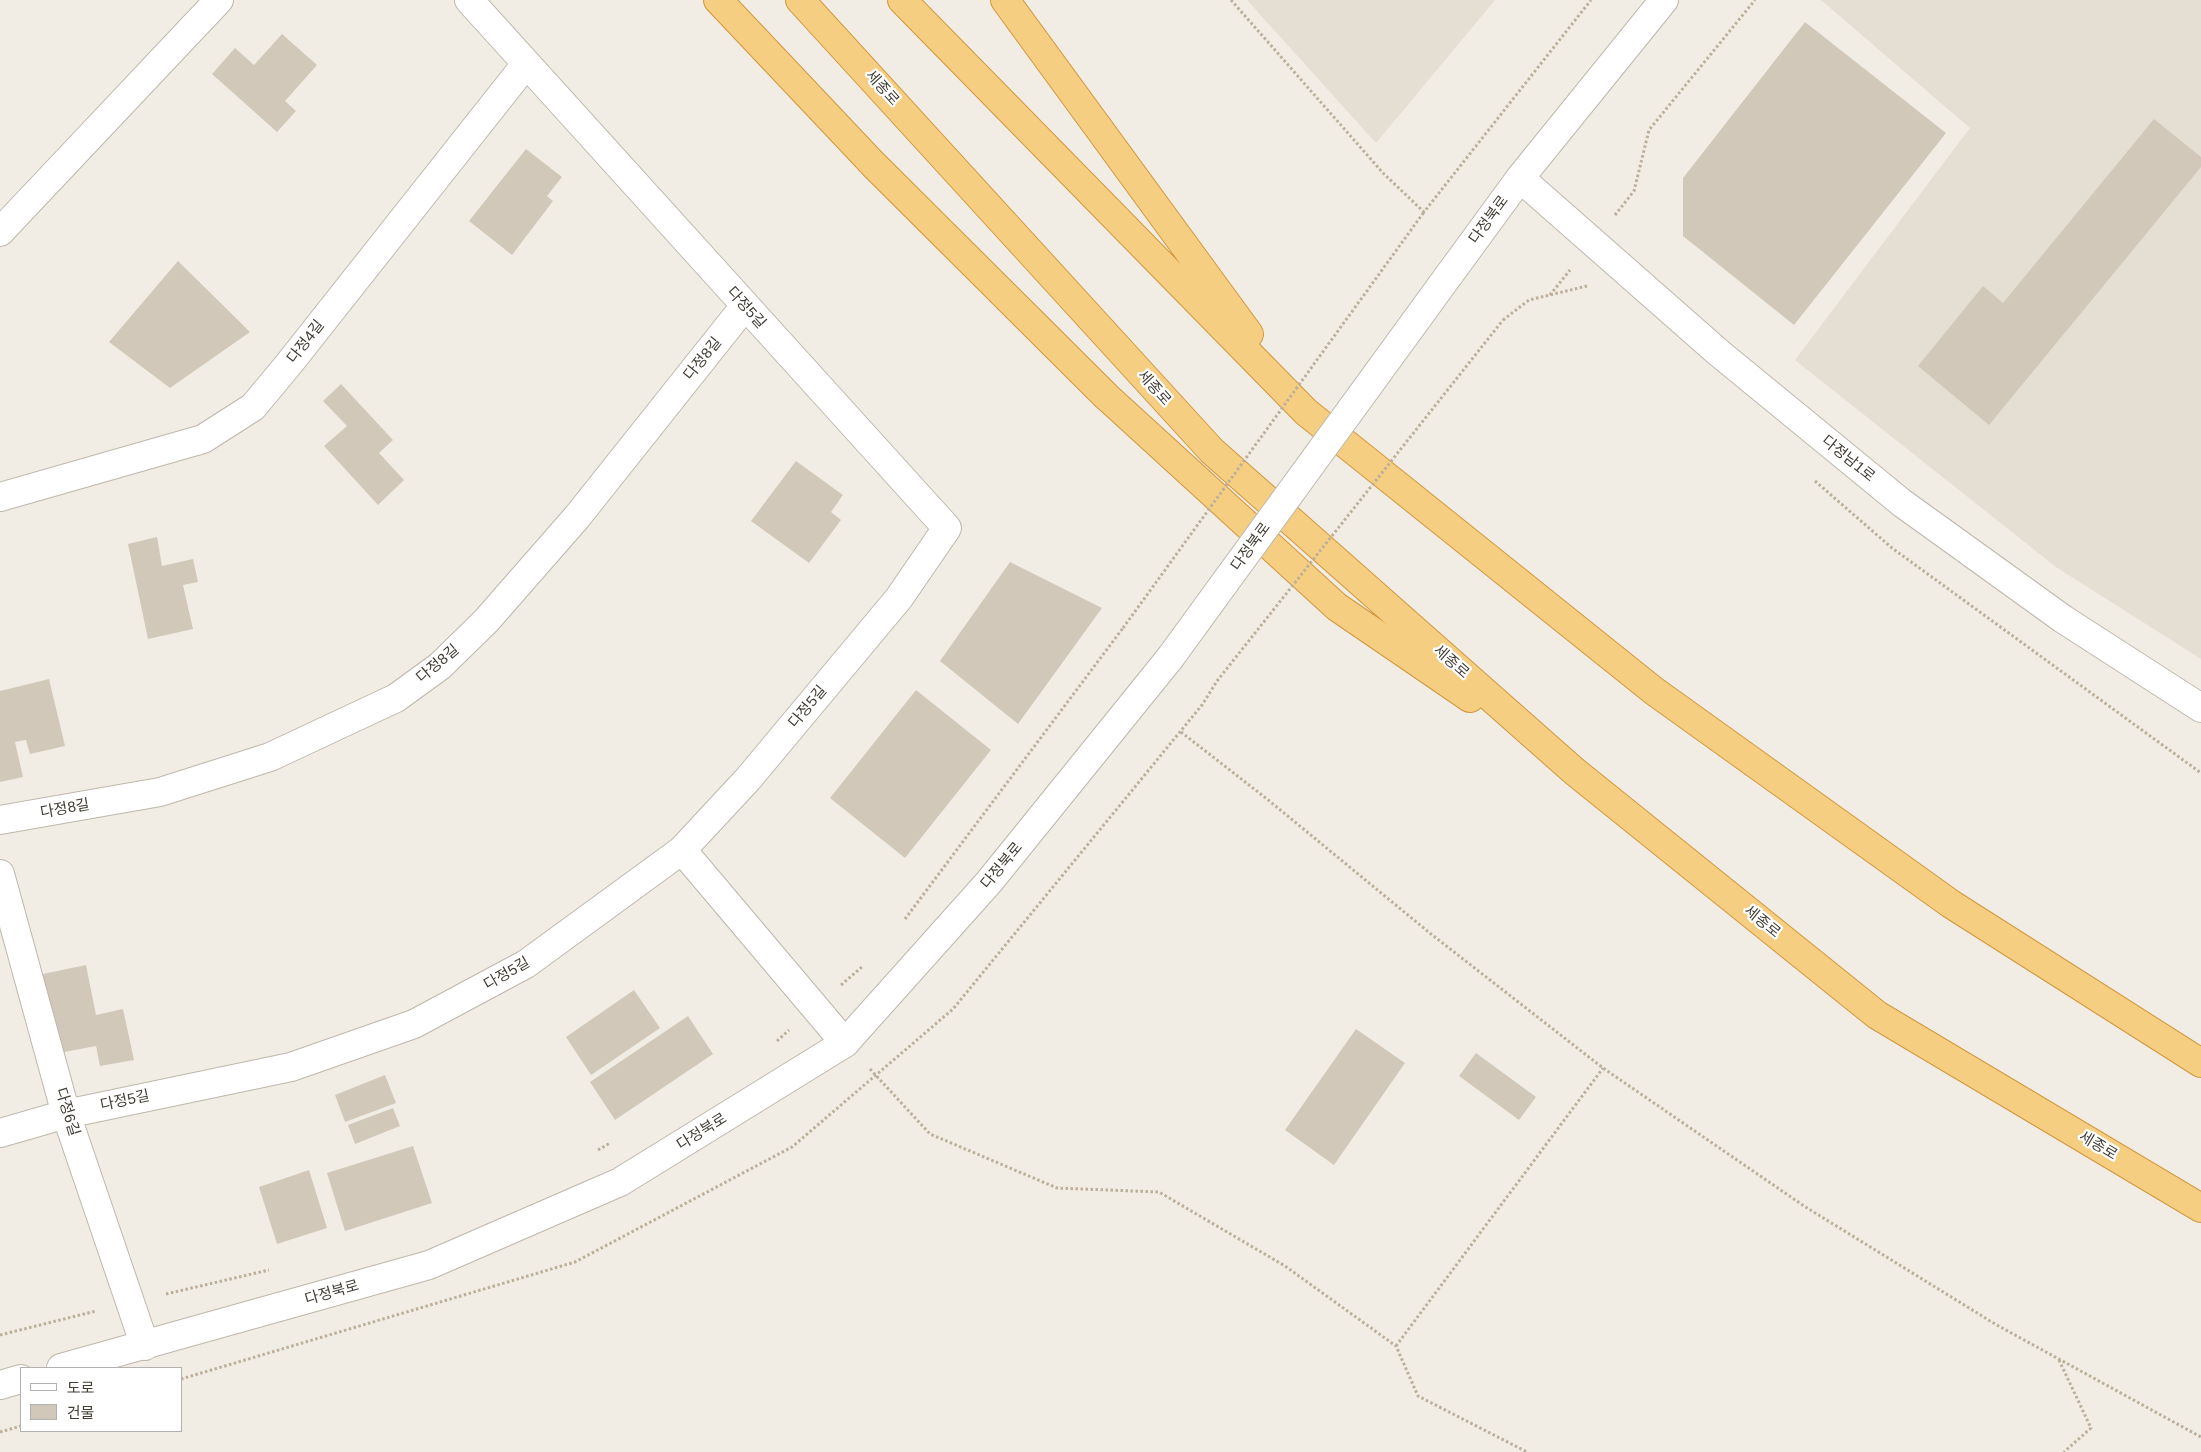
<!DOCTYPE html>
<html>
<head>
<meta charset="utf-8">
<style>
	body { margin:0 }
	#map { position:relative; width:2201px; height:1452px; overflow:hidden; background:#f1ede4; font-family:Arial,"Noto Sans KR",sans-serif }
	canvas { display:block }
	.legend { position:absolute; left:20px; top:1367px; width:162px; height:65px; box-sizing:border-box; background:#fff; border:1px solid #b3b1ae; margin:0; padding:6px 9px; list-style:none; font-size:15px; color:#423d35 }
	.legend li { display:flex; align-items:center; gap:10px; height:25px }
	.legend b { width:25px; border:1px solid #b3b1ae }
</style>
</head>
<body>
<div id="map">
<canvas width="2201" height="1452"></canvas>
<ul class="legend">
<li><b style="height:6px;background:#fff"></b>도로</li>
<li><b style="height:14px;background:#d2c8ba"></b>건물</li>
</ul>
</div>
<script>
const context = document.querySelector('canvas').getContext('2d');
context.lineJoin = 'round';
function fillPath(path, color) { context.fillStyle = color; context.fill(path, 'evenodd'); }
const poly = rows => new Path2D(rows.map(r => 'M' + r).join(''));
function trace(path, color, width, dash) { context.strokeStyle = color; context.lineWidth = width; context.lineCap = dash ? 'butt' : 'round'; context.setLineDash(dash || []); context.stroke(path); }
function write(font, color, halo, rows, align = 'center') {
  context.font = font + ' Arial,"Noto Sans KR",sans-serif'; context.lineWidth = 4.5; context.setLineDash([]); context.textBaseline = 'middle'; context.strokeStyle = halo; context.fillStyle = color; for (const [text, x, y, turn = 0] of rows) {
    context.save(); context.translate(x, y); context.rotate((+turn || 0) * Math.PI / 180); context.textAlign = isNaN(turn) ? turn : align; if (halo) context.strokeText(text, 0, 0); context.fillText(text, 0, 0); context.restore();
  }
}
fillPath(poly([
	[1247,0,1495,0,1376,143],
	[1821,0,2201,0,2201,659,2056,567,1795,360,1970,128]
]), '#e4ded3');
fillPath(poly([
	[1805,22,1946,133,1794,325,1683,236,1683,178],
	[282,34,317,65,285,101,296,111,277,132,212,74,235,48,254,65],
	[2154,119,2201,157,2201,167,1989,425,1918,366,1983,286,2003,303],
	[526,149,562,177,547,196,553,201,512,255,469,221],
	[178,261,250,332,170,388,109,342],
	[341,384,393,440,379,453,404,480,378,505,324,446,347,426,323,401],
	[796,461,843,495,831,512,841,520,809,563,751,521],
	[157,537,162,566,193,559,198,582,183,585,193,629,148,639,128,544],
	[1010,562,1102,608,1018,724,940,661],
	[49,679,65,746,30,754,26,740,15,742,23,777,0,782,0,691],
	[916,690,991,750,905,858,830,798],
	[86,965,96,1015,123,1009,134,1060,100,1066,96,1046,54,1054,38,975],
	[634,990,660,1028,591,1075,566,1037],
	[688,1016,713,1054,615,1120,590,1082],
	[1356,1029,1405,1063,1334,1165,1285,1130],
	[1476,1053,1536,1097,1519,1120,1459,1076],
	[385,1075,396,1103,345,1122,335,1095],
	[393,1108,400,1126,355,1144,348,1125],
	[413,1146,432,1203,345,1231,327,1173],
	[309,1170,327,1228,277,1244,259,1187]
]), '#d2c8ba');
const minor = poly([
	[0,232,219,0],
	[0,497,203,439,253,407,288,365,526,64],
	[0,820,160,792,270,757,396,698,440,666,486,621,577,517,744,307],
	[682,850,845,1043],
	[0,874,66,1114,145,1346],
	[0,1133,66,1114,291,1067,414,1024,526,964,682,850,748,779,899,598,947,528,469,0]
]);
const tertiary = poly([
	[1520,178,1719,353,1902,503,2063,619,2201,708],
	[1449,275,1520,178,1664,0],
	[61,1368,429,1265,620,1182,845,1043,989,882,1170,658],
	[0,1385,21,1379]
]);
const trunk = poly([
	[718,0,874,165,1106,396,1337,607,1470,698],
	[800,0,1212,451,1574,771,1877,1015,2201,1208],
	[902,0,1306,412,1654,691,1951,904,2201,1063],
	[1005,0,1249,334]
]);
trace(minor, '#beb7ab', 30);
trace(tertiary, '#beb7ab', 30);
trace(trunk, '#d2973d', 30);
trace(poly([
	[1231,0,1383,173,1424,212,1591,0],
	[1615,215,1634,191,1649,130,1755,0],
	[1550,295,1570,270],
	[1503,320,1529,300,1587,286],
	[1815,481,1892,548,2201,773],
	[1181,732,1267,799,1431,934,1603,1068,1804,1206,1995,1324,2201,1437],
	[905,919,1123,628],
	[841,985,863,966],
	[777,1041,789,1030],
	[870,1069,930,1134,1057,1188,1159,1192,1285,1266,1396,1346,1418,1396,1527,1452],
	[598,1150,610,1143],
	[166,1294,269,1270],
	[0,1335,96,1311],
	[1396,1346,1603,1068],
	[2059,1360,2091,1428,2064,1452],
	[181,1379,575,1262,792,1147,953,1009,1202,705,1217,681],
	[0,1432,21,1426]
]), '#bcaf9a', 3, [2.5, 2.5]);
trace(minor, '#fff', 28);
trace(tertiary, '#fff', 28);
trace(trunk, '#f6ce82', 28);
const tertiaryBridge = poly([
	[1170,658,1449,275]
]);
trace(tertiaryBridge, '#beb7ab', 30, []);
trace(poly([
	[1123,628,1424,212],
	[1217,681,1503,320]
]), '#bcaf9a', 3, [2.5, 2.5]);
trace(tertiaryBridge, '#fff', 28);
write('15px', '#423d35', '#fff', [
	["세종로",882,88,48],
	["다정북로",1489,220,-54],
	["다정5길",746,308,48],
	["다정4길",306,342,-52],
	["다정8길",703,359,-51],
	["세종로",1154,388,48],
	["다정남1로",1848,459,39],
	["다정북로",1251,547,-54],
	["세종로",1451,662,41],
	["다정8길",438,664,-40],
	["다정5길",808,707,-50],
	["다정8길",65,809,-10],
	["다정북로",1002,866,-50],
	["세종로",1762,922,39],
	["다정5길",507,974,-30],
	["다정5길",125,1101,-12],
	["다정6길",67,1112,73],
	["다정북로",702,1132,-32],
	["세종로",2098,1146,31],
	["다정북로",332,1293,-16]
]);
</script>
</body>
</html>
